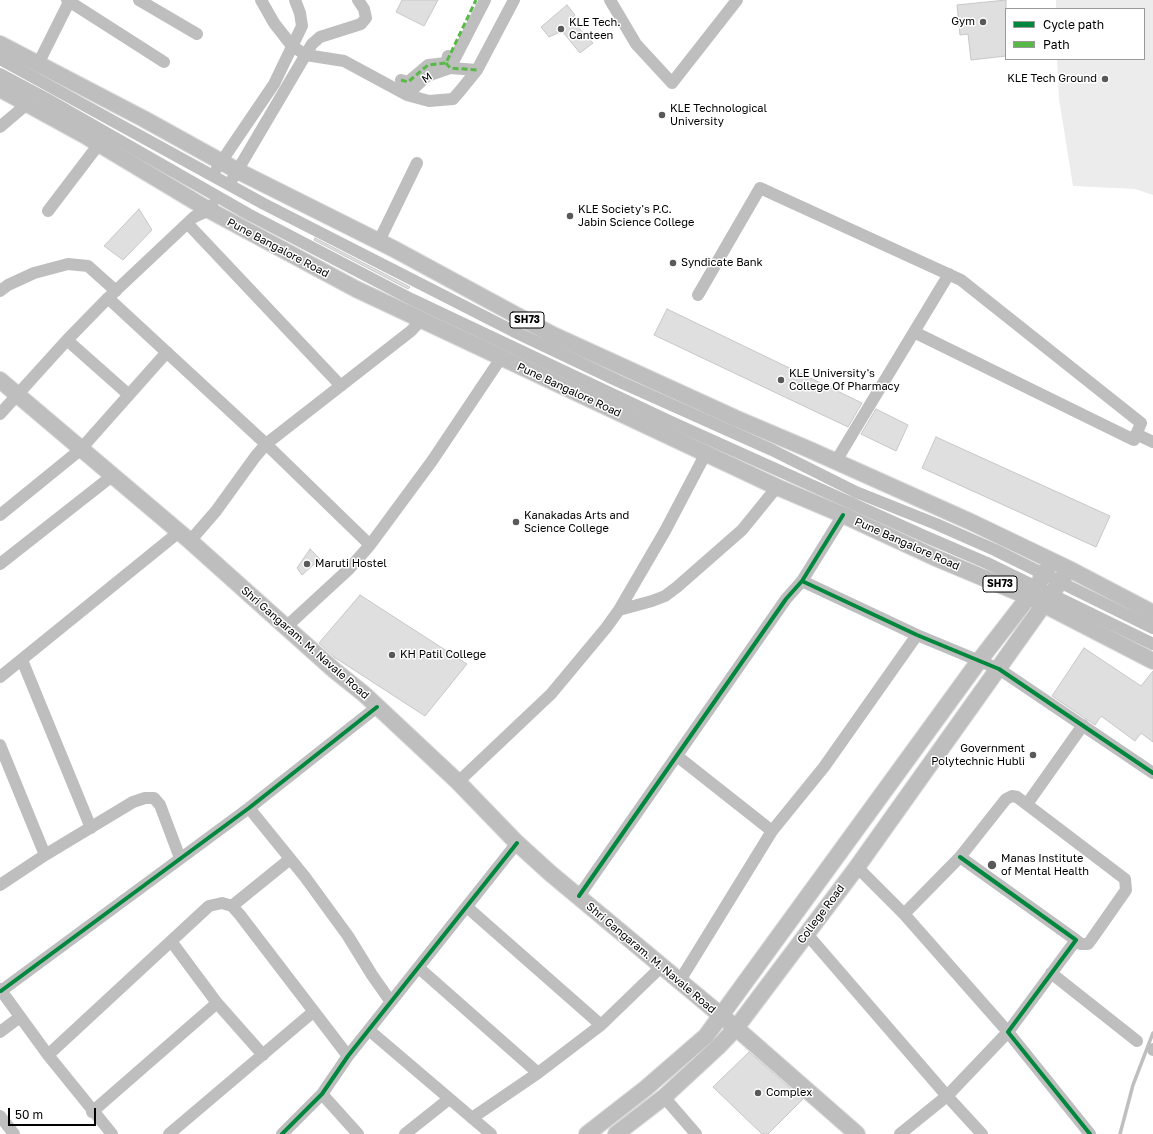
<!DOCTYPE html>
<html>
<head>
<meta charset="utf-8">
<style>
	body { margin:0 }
	#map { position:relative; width:1153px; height:1134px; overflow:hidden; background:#fff; font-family:"Golos Text",sans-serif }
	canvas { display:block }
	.legend { position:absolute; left:1005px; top:8px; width:140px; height:52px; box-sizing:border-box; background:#fff; border:1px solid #999; margin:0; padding:5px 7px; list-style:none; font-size:12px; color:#000 }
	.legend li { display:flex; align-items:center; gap:8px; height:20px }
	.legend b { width:20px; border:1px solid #999 }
	.scale { position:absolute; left:8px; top:1108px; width:88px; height:18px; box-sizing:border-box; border:2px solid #000; border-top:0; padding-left:5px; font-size:12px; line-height:14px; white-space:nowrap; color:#000; -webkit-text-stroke:3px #fff; paint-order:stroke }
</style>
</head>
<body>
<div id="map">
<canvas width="1153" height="1134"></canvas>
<ul class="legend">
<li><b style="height:5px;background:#00873e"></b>Cycle path</li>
<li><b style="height:5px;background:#58b947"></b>Path</li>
</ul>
<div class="scale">50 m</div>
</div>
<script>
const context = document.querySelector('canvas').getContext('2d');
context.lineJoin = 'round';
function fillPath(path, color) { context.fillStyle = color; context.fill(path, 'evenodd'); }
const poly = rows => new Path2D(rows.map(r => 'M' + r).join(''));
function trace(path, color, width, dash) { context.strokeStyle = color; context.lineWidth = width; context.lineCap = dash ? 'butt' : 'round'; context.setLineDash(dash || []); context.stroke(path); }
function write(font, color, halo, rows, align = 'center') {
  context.font = font + ' "Golos Text",sans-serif'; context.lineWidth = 3; context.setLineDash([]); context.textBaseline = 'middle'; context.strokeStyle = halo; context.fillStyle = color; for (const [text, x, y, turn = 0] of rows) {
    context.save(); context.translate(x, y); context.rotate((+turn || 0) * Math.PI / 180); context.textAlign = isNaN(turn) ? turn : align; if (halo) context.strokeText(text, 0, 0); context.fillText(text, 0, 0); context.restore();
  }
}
fillPath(poly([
	[1056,0,1153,0,1153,195,1135,189,1073,186,1059,99,1057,59,1144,59,1144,9,1056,9]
]), '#ececec');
trace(poly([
	[1120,1134,1133,1085,1153,1033]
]), '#bfbfbf', 3.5);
const building = poly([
	[402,0,438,0,424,26,396,12,402,0],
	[1006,0,1006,56,971,60,968,34,960,35,957,5,1006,0],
	[567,5,575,15,571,20,593,43,580,53,562,31,549,37,541,27,567,5],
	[139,209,152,230,123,260,104,246,139,209],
	[315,238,410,287,408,289,314,240,315,238],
	[667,309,862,403,848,427,654,335,667,309],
	[876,409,908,425,896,451,861,434,876,409],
	[936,437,1110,516,1096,547,922,468,936,437],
	[310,549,320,559,302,575,297,568,310,549],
	[360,595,467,664,425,716,334,657,319,643,360,595],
	[1084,648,1141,686,1153,671,1153,742,1141,733,1135,741,1101,716,1095,725,1052,696,1084,648],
	[749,1052,803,1099,768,1134,762,1134,713,1087,749,1052]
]);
fillPath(building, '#dfdfdf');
trace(building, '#c7c7c7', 1);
const major = poly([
	[0,44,144,119,238,171,394,249,551,334,735,418,808,449,971,522,1069,569,1153,613],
	[0,89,84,135,209,210,356,289,777,487,843,515,936,558,1029,597,1153,661],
	[0,380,190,541,334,670,364,694,458,782,517,843,550,873,736,1028,857,1134],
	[587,1134,646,1088,706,1036,979,661,1037,586,1052,561],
	[616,1134,664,1097,718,1047,736,1028,857,867,1069,569]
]);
trace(major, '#dbdbdb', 18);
trace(poly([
	[67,0,164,62],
	[139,0,197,34],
	[261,0,274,23,292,46,306,55,344,61,407,95,429,101,453,99,460,91,477,70,514,0],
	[610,0,636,44,672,83,737,0],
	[0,59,264,204,513,331,618,381,772,450,856,492,936,524,995,550,1153,628],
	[446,63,450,68,477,70],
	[38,64,70,0],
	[0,74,47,99,248,214,411,299,671,422,922,535,987,563,1153,644],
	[401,80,408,82,428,65,446,63,448,56],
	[407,95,427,76,450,68,485,0],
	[0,127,27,104],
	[217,168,274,84,302,26,300,13,295,0],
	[233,178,312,44,320,37,361,24,366,18,364,9,358,0],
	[48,211,99,144],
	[188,224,341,386],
	[379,241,417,163],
	[0,291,8,285,34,273,68,264,88,266,116,291],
	[698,295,760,188,961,280,1141,423,1134,440,918,334],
	[108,298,266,444,370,545],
	[67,340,129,395],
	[0,414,67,340,108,298,194,217,209,210,212,205],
	[1136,434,1153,442],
	[836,461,949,274],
	[0,515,80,450,167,352],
	[190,541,216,511,255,457,266,444,411,331,422,319],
	[0,564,112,476],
	[802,581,917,635,999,669,1153,773],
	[619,610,652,601,665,596,677,587,742,530,777,487],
	[286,627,349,569,370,545,432,461,501,358],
	[22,660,91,828],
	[0,677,179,532],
	[0,745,45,855],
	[677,756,772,831],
	[458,782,551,694,606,628,619,610,665,531,706,453],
	[1027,804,1083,725],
	[249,808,305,877,348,936,372,975,391,1002],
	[960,857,1076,940,1008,1032,1090,1134],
	[857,867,904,914,1008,1032,947,1096,900,1134],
	[0,885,45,855,133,802,145,798,154,798,160,805,180,858],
	[579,896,786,599,802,581,843,515],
	[232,906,290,859],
	[468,908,601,1025],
	[904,914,960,857,1006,799,1012,796,1017,797,1125,879,1126,890,1091,940,1088,944,1081,944,1076,940],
	[806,933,947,1096,982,1134],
	[171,941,217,1003,263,1055],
	[419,968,538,1073],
	[1051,973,1137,1041],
	[679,982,772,831,824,767,917,635],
	[0,989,48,1055,112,1134],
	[1,991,249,808,377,707],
	[370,1031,491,1134],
	[0,1032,20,1017],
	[1153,1049,1153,1050],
	[48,1055,209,906,222,903,232,906,240,915,348,1056],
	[322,1094,358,1134],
	[664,1097,696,1134],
	[92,1112,217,1003],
	[0,1116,14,1134],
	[472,1118,538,1073,601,1025,661,967],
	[169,1134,313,1012],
	[282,1134,322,1094,348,1056,517,843],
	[405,1134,449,1099]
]), '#bebebe', 12);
trace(major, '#bebebe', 16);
trace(poly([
	[446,63,450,68,477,70],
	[401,80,408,82,428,65,446,63,476,0]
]), '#58b947', 3, [6, 3]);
trace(poly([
	[802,581,917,635,999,669,1153,773],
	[960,857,1076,940,1008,1032,1090,1134],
	[579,896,786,599,802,581,843,515],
	[1,991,249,808,377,707],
	[282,1134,322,1094,348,1056,517,843]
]), '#00873e', 4);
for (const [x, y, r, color] of [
	[983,22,4,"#595959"],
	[561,29,4,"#595959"],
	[1105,79,4,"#595959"],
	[662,115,4,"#595959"],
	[570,216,4,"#595959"],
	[673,263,4,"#595959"],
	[781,380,4,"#595959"],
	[516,522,4,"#595959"],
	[307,564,4,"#595959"],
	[392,655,4,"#595959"],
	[1033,755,4,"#595959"],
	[992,865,5,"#595959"],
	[758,1093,4,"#595959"]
]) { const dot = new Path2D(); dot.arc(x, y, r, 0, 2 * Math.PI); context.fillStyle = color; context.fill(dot); trace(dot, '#fff', 1.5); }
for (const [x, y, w] of [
	[527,320,34],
	[1000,584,34]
]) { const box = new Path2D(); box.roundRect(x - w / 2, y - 8, w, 16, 3); context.fillStyle = '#fff'; context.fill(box); trace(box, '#000', 1); }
write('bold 10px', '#000', null, [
	["SH73",527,320],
	["SH73",1000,584]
]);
write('11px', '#000', '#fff', [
	["Gym",975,22,"right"],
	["KLE Tech.",569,23],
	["Canteen",569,36],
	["KLE Tech Ground",1097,79,"right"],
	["KLE Technological",670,109],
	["University",670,122],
	["KLE Society's P.C.",578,210],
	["Jabin Science College",578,223],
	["Syndicate Bank",681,263],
	["KLE University's",789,374],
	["College Of Pharmacy",789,387],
	["Kanakadas Arts and",524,516],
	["Science College",524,529],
	["Maruti Hostel",315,564],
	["KH Patil College",400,655],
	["Government",1025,749,"right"],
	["Polytechnic Hubli",1025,762,"right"],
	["Manas Institute",1001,859],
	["of Mental Health",1001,872],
	["Complex",766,1093]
], 'left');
write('11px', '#000', '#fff', [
	["M",427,78,-34],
	["Pune Bangalore Road",278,248,28],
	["Pune Bangalore Road",569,390,25],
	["Pune Bangalore Road",907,544,24],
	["Shri Gangaram. M. Navale Road",305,643,41],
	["College Road",821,914,-53],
	["Shri Gangaram. M. Navale Road",651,958,40]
]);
</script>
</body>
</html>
